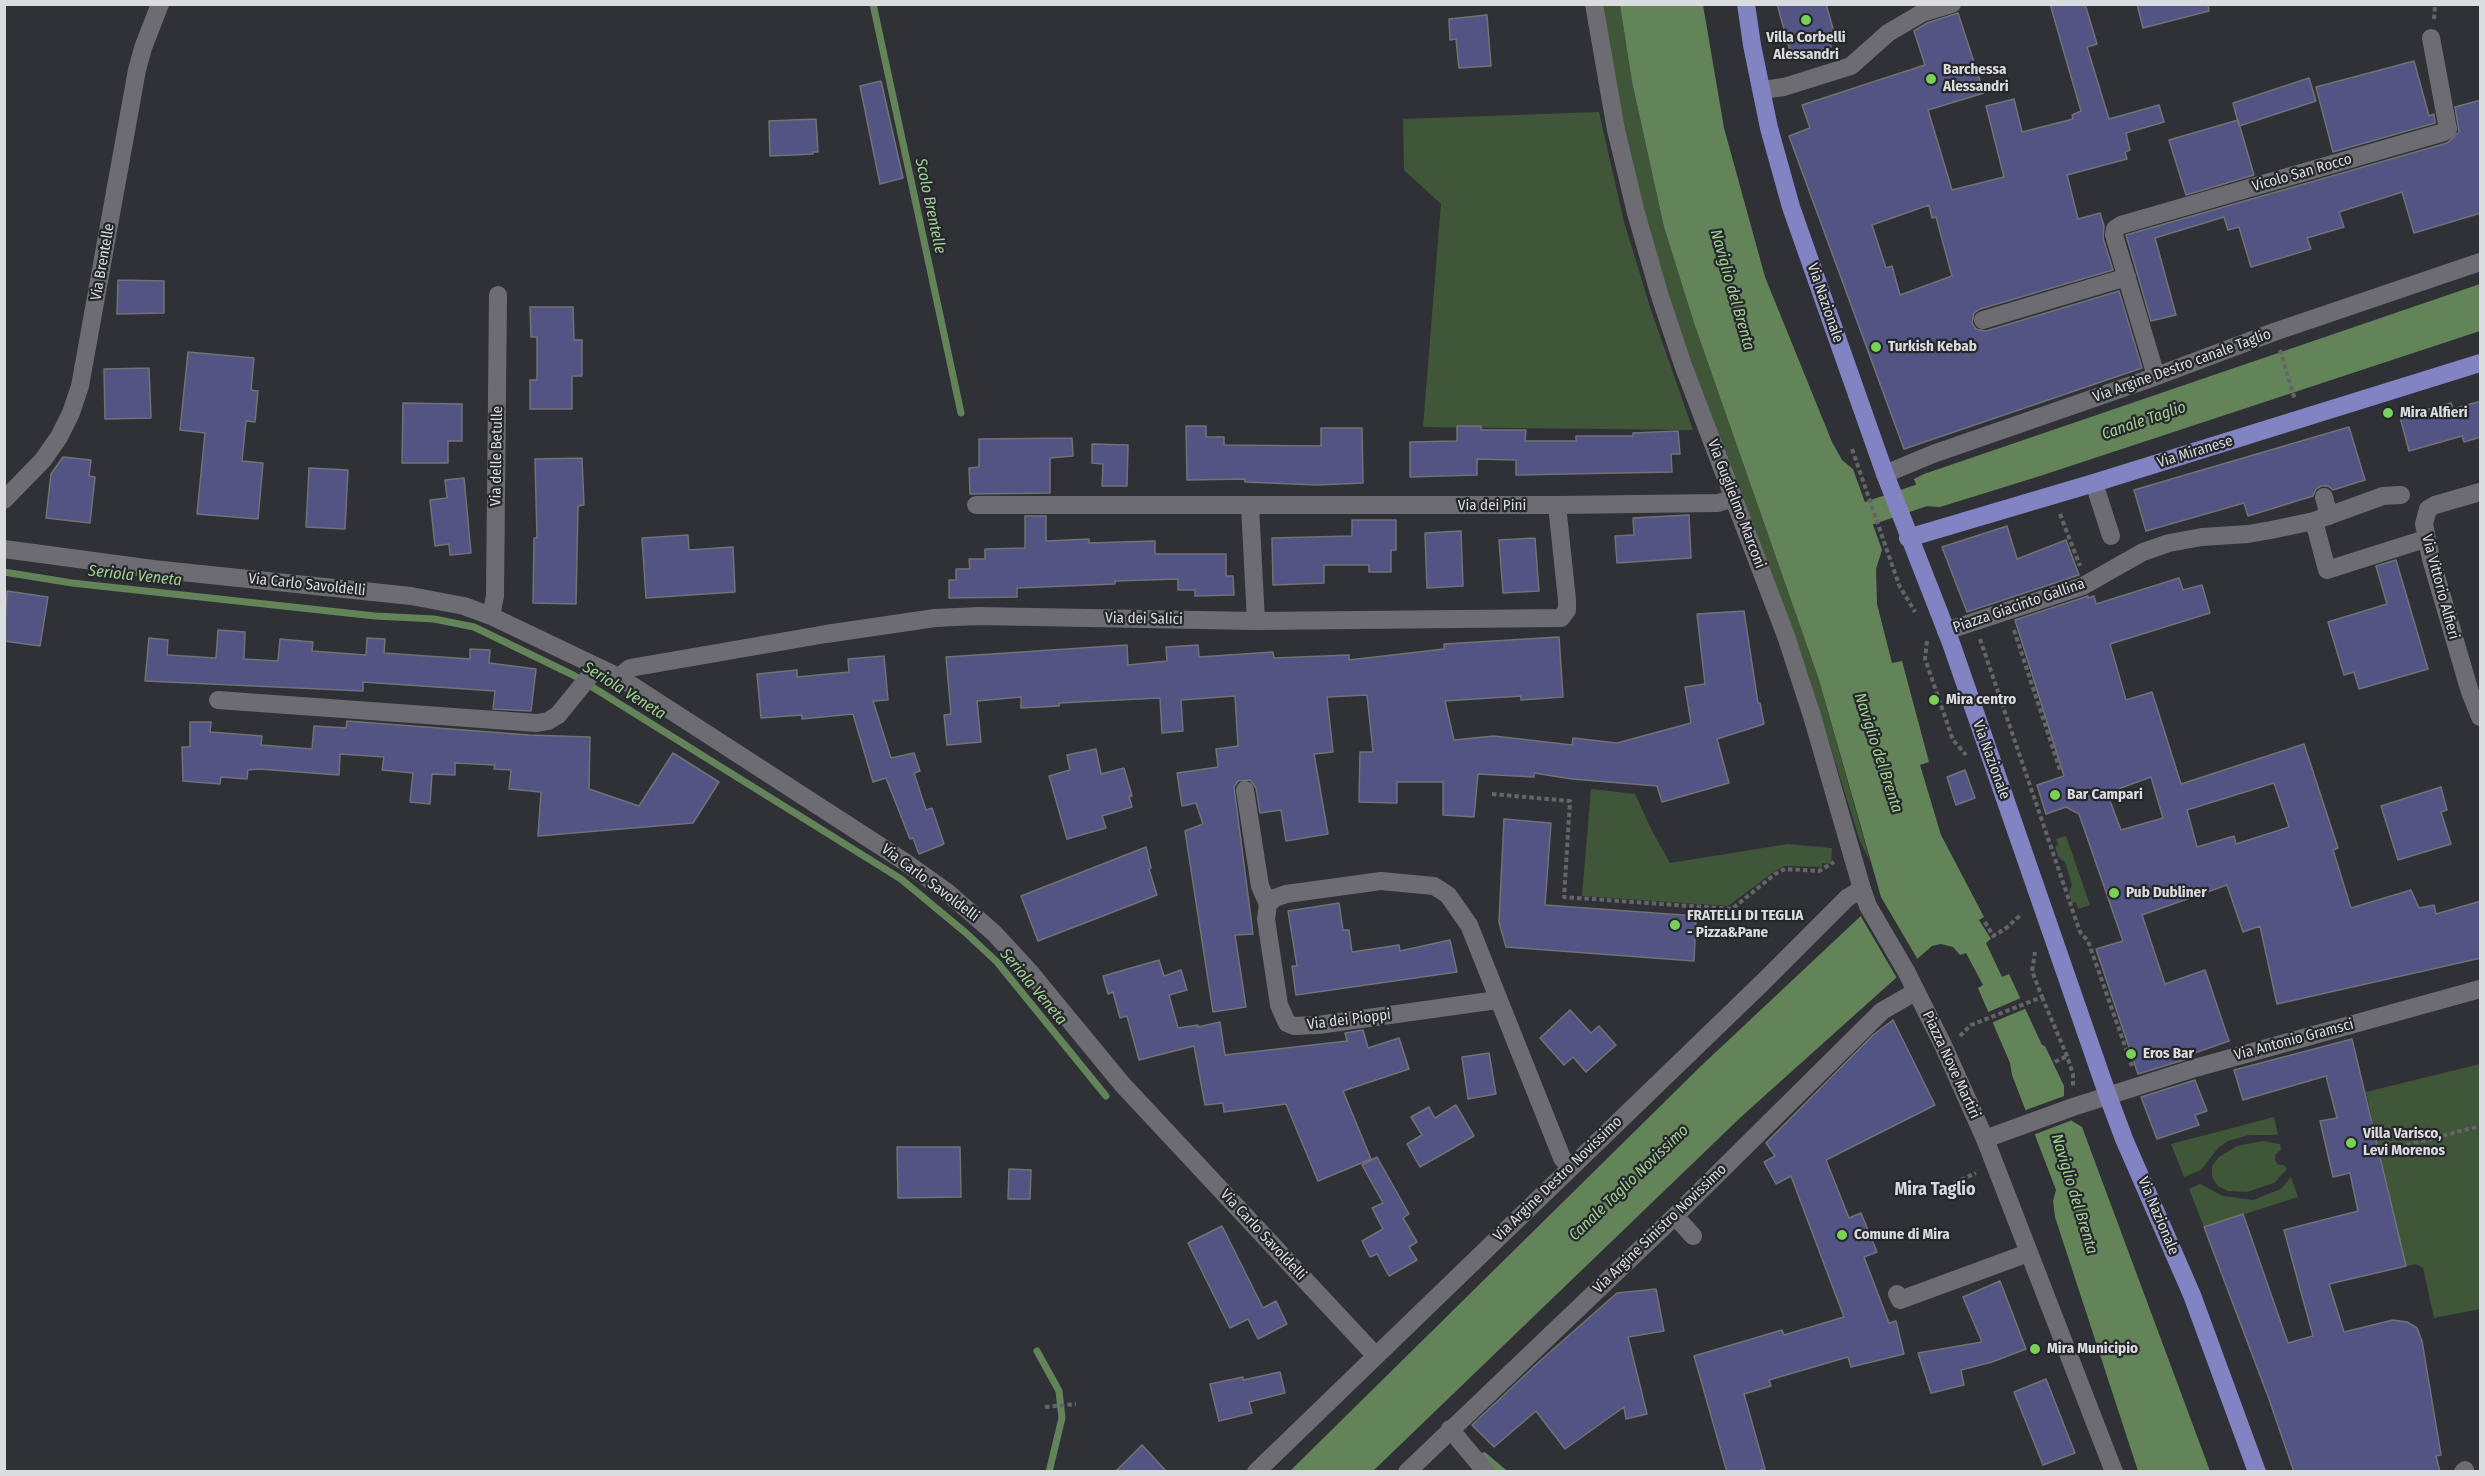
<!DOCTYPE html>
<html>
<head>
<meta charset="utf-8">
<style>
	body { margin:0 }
	#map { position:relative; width:2485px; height:1476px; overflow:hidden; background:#303136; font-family:"Fira Sans Condensed",sans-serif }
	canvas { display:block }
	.frame { position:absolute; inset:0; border:6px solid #dbdcdf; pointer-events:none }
</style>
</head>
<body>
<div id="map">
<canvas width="2485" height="1476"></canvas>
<div class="frame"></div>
</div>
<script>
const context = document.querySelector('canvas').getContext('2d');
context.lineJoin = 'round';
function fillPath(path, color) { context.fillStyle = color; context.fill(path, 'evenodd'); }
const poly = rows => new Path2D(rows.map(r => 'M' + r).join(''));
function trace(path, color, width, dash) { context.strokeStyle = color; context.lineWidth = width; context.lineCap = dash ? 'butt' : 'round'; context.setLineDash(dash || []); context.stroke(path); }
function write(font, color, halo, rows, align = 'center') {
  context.font = font + ' "Fira Sans Condensed",sans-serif'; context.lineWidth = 4.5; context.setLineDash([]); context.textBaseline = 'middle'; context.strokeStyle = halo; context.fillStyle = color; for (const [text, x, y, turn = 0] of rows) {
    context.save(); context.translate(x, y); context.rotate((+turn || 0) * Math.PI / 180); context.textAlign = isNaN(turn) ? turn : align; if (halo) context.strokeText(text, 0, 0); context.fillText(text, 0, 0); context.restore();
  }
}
fillPath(poly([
	[1602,5,1620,5,1632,82,1664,227,1694,323,1819,680,1870,861,1860,841,1806,669,1686,347,1667,289,1640,201,1624,131],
	[1599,112,1624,222,1651,310,1693,430,1423,427,1441,204,1404,170,1403,119],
	[1591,789,1635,794,1652,831,1670,863,1788,844,1832,848,1831,864,1822,863,1822,867,1785,866,1775,871,1728,906,1582,896],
	[2066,836,2090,905,2078,909,2076,902,2072,903,2069,892,2072,885,2065,862,2059,858,2055,847,2058,845,2056,839],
	[2480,1064,2480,1309,2434,1318,2423,1268,2416,1264,2406,1266,2366,1092],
	[2274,1117,2278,1135,2249,1135,2228,1141,2218,1148,2201,1170,2184,1177,2171,1144],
	[2263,1141,2280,1144,2281,1150,2276,1154,2275,1160,2278,1165,2284,1165,2287,1169,2274,1183,2247,1192,2228,1191,2218,1186,2212,1177,2212,1166,2219,1157,2237,1146],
	[2291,1177,2298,1197,2204,1227,2189,1189,2200,1184,2223,1196,2253,1200,2281,1189]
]), '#405638');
fillPath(poly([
	[1620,5,1703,5,1724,128,1765,277,1832,442,1842,460,1853,469,1882,550,1876,569,1877,604,1892,663,1902,661,1929,762,1920,765,1941,835,1984,917,1979,920,1991,939,1986,943,2002,977,2009,974,2042,1045,2045,1046,2064,1086,2064,1095,2072,1121,2082,1127,2210,1471,2138,1471,2055,1217,2053,1201,2056,1190,2012,1075,2010,1063,1978,988,1983,985,1966,953,1960,955,1953,947,1941,944,1932,946,1917,959,1742,1116,1373,1471,1289,1472,1701,1066,1881,897,1819,680,1694,323,1664,227,1632,82],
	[2480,284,2480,331,2040,476,1940,507,1924,506,1914,479,1924,474]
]), '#638458');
fillPath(poly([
	[1881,897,1918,960,1898,980,1860,915,1871,904],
	[2023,997,2027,1008,1991,1023,1986,1013],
	[2067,1095,2075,1119,2033,1135,2023,1111]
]), '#303136');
trace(poly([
	[873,4,961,413],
	[4,572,72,583,375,616,434,619,474,627,573,675,901,879,966,933,997,962,1106,1096],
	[1037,1351,1059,1391,1062,1418,1049,1472],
	[1484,1456,1503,1472]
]), '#638458', 7);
trace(poly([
	[1837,524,1952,485]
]), '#638458', 24);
const building = poly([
	[1777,4,1826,4,1835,36,1829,38,1831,47,1792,58,1777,4],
	[2050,4,2085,4,2097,44,2087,47,2109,119,2159,105,2164,122,2126,133,2130,150,2125,152,2127,159,2067,175,2078,219,2100,213,2104,226,2103,238,2113,270,1980,309,1974,313,1972,323,1976,329,1986,331,2119,291,2142,368,1904,449,1789,136,1810,128,1802,105,1925,65,1914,31,1927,23,1958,13,1984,93,1928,110,1952,190,2004,177,1986,106,2014,99,2022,132,2073,119,2072,115,2081,111,2050,4],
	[1929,205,1932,218,1936,217,1952,276,1900,295,1892,266,1886,268,1872,225,1929,205],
	[2137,4,2208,4,2209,11,2143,28,2137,4],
	[1487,15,1491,66,1459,68,1456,39,1450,40,1449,19,1487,15],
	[2414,61,2429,116,2434,114,2435,123,2333,152,2316,87,2414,61],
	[2309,78,2316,101,2239,126,2233,103,2309,78],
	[881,81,903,178,880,184,860,86,881,81],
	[2481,100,2481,213,2414,233,2402,192,2339,212,2344,227,2307,238,2311,249,2251,267,2239,227,2228,230,2224,217,2155,238,2176,315,2151,321,2126,235,2447,143,2459,132,2455,107,2481,100],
	[816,119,818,152,813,152,813,154,770,156,769,121,816,119],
	[2238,120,2254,175,2186,195,2169,140,2238,120],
	[118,280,164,281,164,313,117,314,118,280],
	[530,307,573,307,574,340,582,340,582,376,572,376,572,409,530,409,530,380,537,380,537,337,531,337,530,307],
	[188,352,254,358,251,390,258,391,255,422,246,421,242,461,263,463,258,519,197,514,205,433,180,430,188,352],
	[149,368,151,418,105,419,104,369,149,368],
	[2481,401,2481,437,2464,442,2462,436,2409,451,2400,417,2451,403,2453,409,2481,401],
	[403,403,462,404,462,441,448,441,448,463,402,463,403,403],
	[1186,426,1206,426,1206,437,1224,437,1224,445,1321,446,1321,428,1362,428,1363,483,1317,485,1245,482,1245,479,1187,480,1186,426],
	[1457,426,1481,426,1481,430,1526,430,1525,441,1576,441,1576,436,1633,436,1633,433,1678,431,1680,454,1671,454,1672,472,1516,475,1516,460,1477,459,1477,475,1410,477,1410,442,1457,441,1457,426],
	[2349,427,2365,480,2333,490,2328,486,2321,486,2316,489,2313,496,2248,516,2244,503,2146,531,2134,490,2349,427],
	[1072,438,1073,456,1050,458,1050,493,970,494,969,468,979,467,979,439,1072,438],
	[1092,444,1128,445,1127,486,1102,486,1103,464,1092,463,1092,444],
	[63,457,91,460,89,476,95,477,90,523,46,518,51,474,63,457],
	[582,458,584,505,578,506,576,604,533,603,534,538,537,538,535,459,582,458],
	[309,468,348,470,345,529,306,527,309,468],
	[464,478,471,553,450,555,449,544,435,546,430,500,447,498,445,480,464,478],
	[1689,515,1691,558,1617,563,1615,536,1634,535,1633,518,1689,515],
	[1025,516,1046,516,1046,541,1089,539,1089,543,1155,541,1155,554,1226,554,1226,576,1233,576,1234,595,1195,596,1195,590,1178,590,1178,579,1115,581,1115,584,1017,588,1017,597,949,598,949,580,956,580,956,569,970,569,969,559,985,559,985,549,1025,548,1025,516],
	[1352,520,1396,520,1396,550,1391,550,1391,572,1369,572,1369,565,1324,565,1324,583,1273,585,1272,538,1352,536,1352,520],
	[2007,526,2017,559,2066,540,2079,575,1967,612,1942,547,2007,526],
	[1461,531,1463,586,1427,588,1425,533,1461,531],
	[688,535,689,550,733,547,735,592,646,598,642,538,688,535],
	[1535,538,1539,591,1503,593,1499,540,1535,538],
	[2396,560,2428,669,2359,689,2354,672,2344,675,2328,622,2387,604,2376,566,2396,560],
	[2179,578,2183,590,2202,585,2210,613,2110,644,2126,700,2152,692,2181,784,2304,744,2338,848,2333,850,2351,908,2411,890,2419,908,2434,905,2436,914,2481,901,2481,958,2277,1004,2260,926,2243,932,2227,885,2142,915,2165,984,2205,970,2229,1041,2186,1056,2187,1059,2138,1074,2096,949,2123,941,2079,814,2066,807,2046,814,2037,785,2064,776,2015,620,2088,596,2088,598,2094,596,2096,604,2179,578],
	[2151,777,2163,818,2121,830,2107,793,2151,777],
	[2274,783,2289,827,2236,844,2234,836,2197,847,2187,810,2274,783],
	[7,591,48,597,40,646,4,641,7,591],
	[1744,611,1758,703,1760,703,1764,724,1717,739,1729,783,1662,802,1657,786,1572,779,1534,773,1534,777,1478,774,1474,817,1443,815,1443,782,1397,782,1397,803,1359,802,1360,752,1373,752,1367,695,1327,697,1333,752,1314,754,1328,834,1286,841,1281,810,1260,813,1256,788,1250,780,1238,781,1234,787,1253,934,1235,935,1246,1007,1213,1012,1185,831,1203,824,1196,803,1182,806,1177,773,1218,767,1216,749,1238,746,1235,696,1181,700,1183,731,1162,733,1160,698,1059,703,1059,706,1021,708,1021,697,977,701,981,742,947,745,944,715,951,714,946,657,1127,645,1128,665,1167,661,1166,647,1198,645,1199,657,1273,652,1274,658,1349,655,1349,660,1444,649,1444,644,1559,637,1563,697,1521,700,1521,696,1445,701,1454,740,1494,736,1572,745,1573,738,1617,743,1691,723,1685,687,1705,684,1697,614,1744,611],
	[218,630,245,632,244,659,278,661,280,639,313,642,312,651,366,655,367,638,385,639,384,653,470,659,470,649,490,650,489,663,536,669,531,711,493,709,495,691,363,682,363,691,145,681,149,638,168,640,167,655,216,658,218,630],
	[884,656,888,700,873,701,891,758,914,753,920,771,914,773,926,810,932,808,944,844,919,854,913,838,910,839,886,778,873,782,853,714,802,719,802,715,761,718,757,674,797,670,797,677,849,672,848,659,884,656],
	[347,721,529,735,590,737,589,789,639,806,673,753,719,782,693,823,538,836,541,792,509,789,511,770,494,769,495,765,455,763,455,775,432,774,430,804,410,802,413,773,382,770,384,757,340,754,339,775,259,769,248,770,247,779,221,777,220,784,183,781,182,747,190,747,190,722,211,722,210,732,262,736,261,745,312,749,314,726,346,728,347,721],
	[1096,749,1101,774,1124,768,1132,796,1129,796,1132,807,1102,816,1106,828,1067,839,1049,776,1070,770,1067,755,1096,749],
	[1965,770,1975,798,1956,805,1947,777,1965,770],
	[2441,787,2447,810,2441,812,2451,844,2398,860,2381,806,2441,787],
	[1504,819,1551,823,1545,905,1696,916,1694,961,1506,947,1499,922,1504,819],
	[1146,847,1151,868,1149,869,1157,895,1038,941,1021,896,1146,847],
	[1339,903,1343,930,1349,930,1352,952,1399,945,1400,951,1450,940,1457,972,1296,995,1292,966,1297,966,1288,911,1339,903],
	[1159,960,1164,976,1181,970,1187,990,1169,995,1178,1028,1198,1025,1198,1027,1220,1022,1225,1055,1347,1041,1345,1033,1363,1030,1368,1048,1399,1038,1409,1069,1343,1091,1371,1159,1318,1181,1286,1104,1224,1112,1223,1103,1205,1105,1194,1046,1139,1060,1127,1016,1120,1018,1113,992,1108,994,1103,976,1159,960],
	[1570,1010,1591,1033,1599,1026,1616,1045,1586,1072,1573,1057,1564,1065,1540,1038,1570,1010],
	[1893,1020,1935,1105,1826,1160,1849,1218,1861,1213,1877,1252,1864,1257,1889,1323,1896,1321,1904,1354,1851,1367,1848,1357,1769,1380,1771,1386,1744,1394,1765,1469,1754,1472,1727,1472,1694,1356,1782,1330,1784,1335,1844,1317,1791,1176,1776,1184,1764,1162,1775,1156,1766,1143,1873,1035,1893,1020],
	[2352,1039,2406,1266,2329,1284,2344,1332,2393,1320,2407,1322,2417,1328,2422,1341,2441,1455,2436,1456,2440,1472,2294,1472,2269,1399,2204,1227,2243,1214,2288,1343,2313,1336,2284,1230,2358,1211,2350,1173,2333,1177,2320,1121,2337,1118,2326,1076,2243,1100,2234,1070,2352,1039],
	[1489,1053,1496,1094,1468,1099,1462,1057,1489,1053],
	[2195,1080,2207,1111,2195,1115,2199,1125,2157,1139,2141,1097,2195,1080],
	[1456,1105,1474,1136,1420,1167,1407,1144,1422,1135,1411,1117,1429,1107,1435,1118,1456,1105],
	[897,1147,960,1147,961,1197,898,1198,897,1147],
	[1377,1157,1409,1214,1403,1218,1417,1242,1409,1247,1417,1260,1389,1276,1377,1254,1370,1257,1362,1241,1383,1229,1372,1208,1383,1203,1362,1165,1377,1157],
	[1009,1169,1031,1170,1030,1199,1008,1199,1009,1169],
	[1222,1226,1263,1308,1276,1301,1287,1324,1258,1339,1248,1319,1230,1328,1188,1243,1222,1226],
	[2000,1281,2026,1349,1992,1362,1961,1370,1964,1385,1931,1393,1918,1353,1982,1342,1963,1297,2000,1281],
	[1656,1289,1664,1331,1628,1337,1647,1414,1626,1419,1624,1407,1565,1449,1536,1411,1494,1447,1472,1425,1541,1360,1617,1293,1656,1289],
	[1280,1372,1285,1393,1249,1402,1252,1413,1219,1421,1210,1384,1243,1377,1243,1380,1280,1372],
	[2046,1379,2075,1453,2043,1465,2014,1392,2046,1379],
	[1142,1445,1167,1472,1115,1472,1142,1445]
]);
fillPath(building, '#525483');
trace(building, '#717278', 1.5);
trace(poly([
	[2434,19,2435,4],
	[2280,350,2295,400],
	[1852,449,1899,585,1915,612],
	[2060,514,2080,566],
	[2014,630,2060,770],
	[1980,639,2080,932,2088,941,2132,1066],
	[1927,641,1925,659,1953,740,1966,755],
	[1492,794,1570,801,1564,897,1732,909,1775,874,1785,869,1819,871,1834,862],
	[1985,922,1993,936,2005,929,2022,914],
	[2042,997,2067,1056,2073,1074,2073,1086],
	[1960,1036,1971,1025,2042,997,2032,971,2035,952],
	[2055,1062,2067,1056],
	[2392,1149,2480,1126],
	[1954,1183,1976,1173],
	[1045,1407,1076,1404]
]), '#646569', 4, [4.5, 3]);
trace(poly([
	[1594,4,1616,130,1636,213,1659,293,1683,365,1786,636,1812,716,1862,889,1868,906,1906,971,1943,1045,1985,1139,2114,1472],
	[1762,90,1784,87,1851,66,1888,33,1922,13,1952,4],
	[1983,320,2127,277],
	[2156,376,2114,235,2115,229,2121,225,2444,132,2448,129,2431,38],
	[1885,474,1933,454,2146,380,2274,332,2480,262],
	[2094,483,2111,536],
	[2480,492,2435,505,2428,509,2424,524,2431,559,2470,692,2480,717],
	[2324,497,2329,516],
	[4,500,43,460,59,437,71,413,80,386,137,70,143,48,160,4],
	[976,505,1557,505,1718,503,1734,498],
	[1250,506,1256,621],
	[2314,521,2327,570,2425,539],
	[4,549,153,569,411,596,464,606,491,616,619,677,905,862,947,892,994,933,1029,971,1122,1084,1375,1355],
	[491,616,495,596,498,295],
	[1946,631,2083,586,2143,552,2169,543,2202,537,2248,534,2271,530,2314,521,2383,496,2401,495],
	[619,677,630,668,826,634,935,618,978,616,1256,621,1561,618,1567,610,1567,600,1557,505],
	[218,700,537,723,548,721,558,715,597,667],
	[1245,790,1260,886,1268,904],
	[1497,1000,1318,1025,1294,1026,1287,1023,1279,1005,1266,919,1268,904,1275,898,1286,894,1381,881,1434,886,1448,895,1469,925,1562,1158,1570,1167],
	[1985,1139,2073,1107,2195,1068,2480,989],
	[1675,1216,1693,1236],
	[1897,1294,1900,1300,2028,1253],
	[1450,1429,1486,1472],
	[1256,1472,1761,984,1847,898,1862,889],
	[1407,1472,1675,1216,1882,1011,1915,992],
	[2463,1472,2465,1470]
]), '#6c6c72', 18);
trace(poly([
	[1746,4,1752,45,1769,128,1791,207,1885,474,1951,643,2108,1096,2124,1139,2192,1295,2257,1472],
	[1908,538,2094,483,2480,363]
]), '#8183c2', 18);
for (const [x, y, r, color] of [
	[1806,20,6,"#79d158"],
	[1931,79,6,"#79d158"],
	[1876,347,6,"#79d158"],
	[2388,413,6,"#79d158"],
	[1934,700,6,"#79d158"],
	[2055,795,6,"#79d158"],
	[2114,893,6,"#79d158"],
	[1675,925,6,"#79d158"],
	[2131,1054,6,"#79d158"],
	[2351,1143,6,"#79d158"],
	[1842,1235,6,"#79d158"],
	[2035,1349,6,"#79d158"]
]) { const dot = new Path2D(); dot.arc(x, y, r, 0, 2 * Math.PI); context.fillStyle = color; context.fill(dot); trace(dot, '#26272c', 2); }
write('bold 15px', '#dbdcdf', '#26272c', [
	["Villa Corbelli",1806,38,"center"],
	["Alessandri",1806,55,"center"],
	["Barchessa",1943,70],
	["Alessandri",1943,87],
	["Turkish Kebab",1888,347],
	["Mira Alfieri",2400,413],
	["Mira centro",1946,700],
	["Bar Campari",2067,795],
	["Pub Dubliner",2126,893],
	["FRATELLI DI TEGLIA",1687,916],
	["- Pizza&Pane",1687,933],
	["Eros Bar",2143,1054],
	["Villa Varisco,",2363,1134],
	["Levi Morenos",2363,1151],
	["Comune di Mira",1854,1235],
	["Mira Municipio",2047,1349]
], 'left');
write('15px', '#dbdcdf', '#26272c', [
	["Vicolo San Rocco",2302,173,-16],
	["Via Brentelle",103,262,-80],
	["Via Nazionale",1825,303,71],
	["Via Argine Destro canale Taglio",2182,366,-20],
	["Via Miranese",2195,452,-17],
	["Via delle Betulle",497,456,-89],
	["Via Guglielmo Marconi",1736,504,69],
	["Via dei Pini",1492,506],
	["Via Carlo Savoldelli",307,585,6],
	["Via Vittorio Alfieri",2440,587,75],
	["Piazza Giacinto Gallina",2019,606,-19],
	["Via dei Salici",1144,619,1],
	["Via Nazionale",1991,760,70],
	["Via Carlo Savoldelli",930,883,37],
	["Via dei Pioppi",1349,1020,-7],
	["Via Antonio Gramsci",2294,1040,-15],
	["Piazza Nove Martiri",1951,1065,65],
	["Via Argine Destro Novissimo",1558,1179,-44],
	["Via Nazionale",2158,1216,67],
	["Via Argine Sinistro Novissimo",1660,1229,-44],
	["Via Carlo Savoldelli",1263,1235,47]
]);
write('italic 16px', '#a0d38f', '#26272c', [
	["Scolo Brentelle",930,206,78],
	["Naviglio del Brenta",1732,290,74],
	["Canale Taglio",2144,421,-19],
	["Seriola Veneta",135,576,6],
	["Seriola Veneta",624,691,32],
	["Naviglio del Brenta",1878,753,72],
	["Seriola Veneta",1033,987,50],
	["Canale Taglio Novissimo",1629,1183,-44],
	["Naviglio del Brenta",2074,1194,73]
]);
write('bold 18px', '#d6d6dd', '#26272c', [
	["Mira Taglio",1935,1190]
]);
</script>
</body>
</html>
